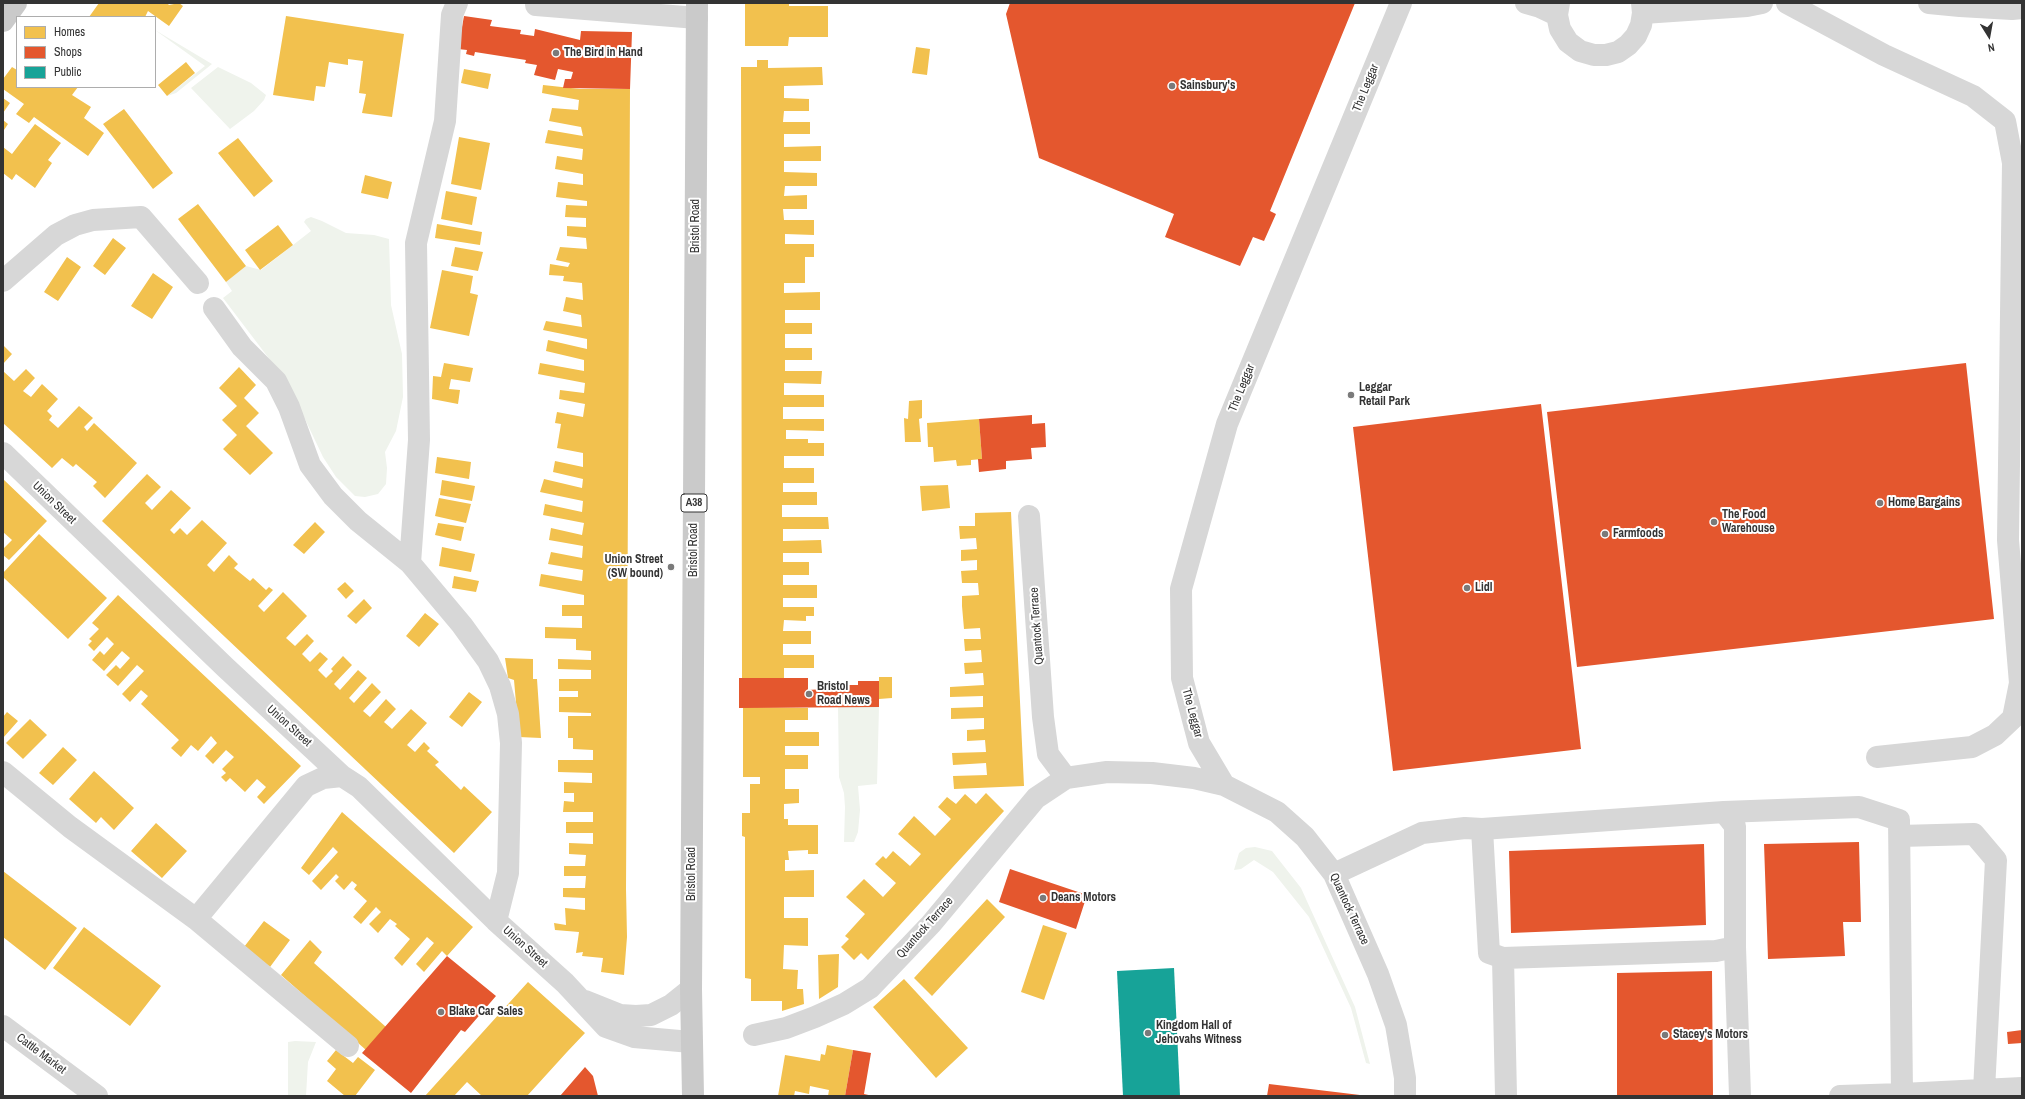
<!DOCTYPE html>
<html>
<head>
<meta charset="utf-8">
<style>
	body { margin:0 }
	#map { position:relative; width:2025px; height:1099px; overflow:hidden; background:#fff; font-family:"Archivo Narrow",sans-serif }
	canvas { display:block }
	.frame { position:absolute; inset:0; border:4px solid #333; pointer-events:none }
	.legend { position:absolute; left:16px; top:16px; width:140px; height:72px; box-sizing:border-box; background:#fff; border:1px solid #adadad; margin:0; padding:5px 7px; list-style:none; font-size:12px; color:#333 }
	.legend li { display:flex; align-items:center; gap:8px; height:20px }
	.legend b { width:20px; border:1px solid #adadad }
	.north { position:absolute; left:1969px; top:16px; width:40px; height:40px; -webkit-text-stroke:3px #fff; paint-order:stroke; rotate:169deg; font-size:11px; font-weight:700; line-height:16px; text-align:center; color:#333 }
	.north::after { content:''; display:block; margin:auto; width:14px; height:18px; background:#333; clip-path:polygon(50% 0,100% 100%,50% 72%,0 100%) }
</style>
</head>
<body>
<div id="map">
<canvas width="2025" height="1099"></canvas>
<div class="frame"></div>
<ul class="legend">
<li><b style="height:11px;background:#f2c14e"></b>Homes</li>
<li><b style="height:11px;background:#e4572e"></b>Shops</li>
<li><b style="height:11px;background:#17a398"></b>Public</li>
</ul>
<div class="north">N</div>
</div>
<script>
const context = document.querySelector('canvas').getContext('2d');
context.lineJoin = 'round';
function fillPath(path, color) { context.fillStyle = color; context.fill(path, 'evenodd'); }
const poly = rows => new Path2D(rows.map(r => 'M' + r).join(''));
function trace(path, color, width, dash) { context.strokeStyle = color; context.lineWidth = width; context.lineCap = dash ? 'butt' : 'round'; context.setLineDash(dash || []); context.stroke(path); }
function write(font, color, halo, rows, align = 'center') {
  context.font = font + ' "Archivo Narrow",sans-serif'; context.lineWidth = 4; context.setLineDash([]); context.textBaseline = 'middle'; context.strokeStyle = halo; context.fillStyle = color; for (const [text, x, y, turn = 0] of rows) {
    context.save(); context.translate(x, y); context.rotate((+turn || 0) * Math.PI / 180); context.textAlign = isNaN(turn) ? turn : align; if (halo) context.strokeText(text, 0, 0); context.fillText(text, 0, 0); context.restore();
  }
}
fillPath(poly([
	[155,30,212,64,176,93,167,96,205,66],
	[218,67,251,83,266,95,264,100,254,111,230,129,191,88],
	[311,217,322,221,346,233,374,235,389,239,391,305,402,354,403,397,396,431,385,452,387,468,386,484,378,494,365,497,355,496,336,477,323,457,294,396,280,373,223,298,232,291,226,282,246,266,261,270,311,231,304,222,306,219],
	[838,707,879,707,877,784,858,786,860,810,858,832,854,842,844,842,845,807,844,793,839,777],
	[1255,847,1272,851,1301,888,1355,1007,1370,1064,1366,1063,1351,1008,1309,917,1273,872,1254,860,1241,869,1234,870,1239,853,1246,848],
	[295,1041,316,1042,308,1062,306,1096,288,1096,288,1042]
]), '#eff3ec');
fillPath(poly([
	[99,3,167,3,169,5,179,3,183,6,169,26,148,11,145,17,89,17],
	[745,3,789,3,789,6,828,6,828,37,789,37,788,46,745,46],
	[286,16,404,34,392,117,362,113,366,94,359,93,363,61,348,59,348,65,329,62,325,87,316,86,314,101,273,95],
	[916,47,930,49,927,75,912,73],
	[757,60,768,60,768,68,822,67,823,85,784,86,784,98,809,99,809,111,784,111,783,122,810,122,810,134,784,134,784,147,821,146,821,161,784,161,784,172,817,173,817,186,785,186,784,196,807,195,807,209,783,209,784,220,814,220,814,235,785,234,785,244,814,244,814,257,805,257,805,283,784,283,784,293,820,292,820,310,785,310,785,323,812,323,812,334,785,334,785,348,812,348,812,360,785,360,785,371,822,371,821,384,784,383,784,395,824,395,824,407,783,407,783,419,824,419,824,431,786,430,786,439,808,439,808,443,824,443,824,456,784,456,784,468,814,468,814,483,783,483,783,492,817,492,817,505,782,505,782,517,828,517,829,529,783,529,783,541,821,540,822,553,783,553,783,562,809,562,809,575,783,575,783,585,817,585,817,598,783,598,783,607,814,607,814,616,806,616,806,621,784,620,783,631,811,631,811,644,783,644,783,655,814,655,814,668,784,668,784,678,742,678,741,67,757,67],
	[186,62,195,73,167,96,158,85],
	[12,67,17,70,17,87,78,87,72,95,91,107,84,118,104,133,88,156,34,117,29,123,16,114,24,104,3,89,3,79],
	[464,69,491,74,488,89,461,83],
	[543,85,580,89,630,89,626,889,627,937,624,975,601,972,603,958,582,956,583,952,576,953,579,932,555,930,554,923,566,925,565,908,585,910,585,898,563,897,563,888,585,888,586,876,564,876,564,866,585,866,586,855,569,854,569,843,593,844,593,833,566,833,566,822,593,822,593,812,563,812,564,801,574,802,574,793,564,793,564,782,592,783,592,773,558,772,558,760,593,760,593,750,573,749,573,738,568,738,568,716,591,716,591,713,559,712,559,697,578,697,578,691,559,691,559,679,591,679,591,670,558,669,558,659,591,660,591,651,576,650,576,639,545,638,545,627,582,628,582,616,562,616,562,605,584,605,584,595,539,586,541,574,582,581,583,570,548,564,551,552,582,558,583,546,549,540,551,528,582,535,584,523,543,515,545,504,582,512,583,501,540,492,544,479,582,488,583,479,553,472,555,461,583,467,583,453,557,448,561,424,555,423,557,412,583,417,585,404,559,399,560,390,584,393,585,383,538,374,540,363,584,371,584,360,546,351,548,340,587,349,587,339,543,330,546,321,582,327,581,315,563,311,566,297,583,300,582,283,563,281,564,276,549,275,550,264,568,267,570,263,556,260,560,247,587,249,586,238,567,236,567,226,586,227,586,218,565,217,566,205,587,206,587,201,556,197,558,182,583,185,583,174,555,169,557,156,582,160,583,149,545,143,548,130,583,136,581,127,549,121,552,108,578,110,579,100,542,93],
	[3,98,10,103,3,113],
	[124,109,173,173,153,189,103,124],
	[3,120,8,124,4,130,3,129],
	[35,124,61,143,48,160,52,163,35,188,16,174,12,180,3,173,3,147,12,154],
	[459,137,490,143,481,190,451,184],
	[238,138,273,181,254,197,218,153],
	[365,175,392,182,388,199,361,193],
	[446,191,477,197,472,225,441,219],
	[198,204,246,266,226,282,178,219],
	[437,224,482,232,480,245,435,238],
	[278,225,293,245,260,270,245,250],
	[113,238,126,248,105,275,93,266],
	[455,247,483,252,478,271,451,266],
	[67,257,81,267,58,301,44,292],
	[442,270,473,276,470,293,478,295,469,336,430,328],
	[153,273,173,287,152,319,131,306],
	[3,345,12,354,3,364],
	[444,363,473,368,470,382,451,379,449,389,460,390,458,404,432,399,433,376,441,377],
	[239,367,256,385,244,398,259,413,246,426,273,453,250,475,223,449,237,435,222,420,237,406,219,388],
	[26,369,35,378,23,391,31,397,42,384,58,399,47,411,52,416,49,420,58,428,79,406,93,418,84,427,87,431,94,423,137,463,105,498,93,486,97,482,76,464,73,467,62,458,52,468,3,423,3,371,14,381],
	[922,400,922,418,919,419,921,442,905,442,904,418,908,419,909,401],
	[979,419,982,459,971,460,971,465,957,466,956,460,934,462,933,447,928,447,927,423],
	[437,457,471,462,469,479,435,473],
	[147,474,161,487,145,503,152,510,171,490,191,508,170,530,174,534,180,528,187,535,202,520,227,543,207,565,214,572,229,555,238,564,234,568,250,581,253,578,266,590,269,587,273,590,258,606,264,612,283,592,307,616,286,638,295,646,307,634,314,641,302,654,310,662,320,652,328,659,318,670,326,678,333,671,331,669,343,656,352,665,334,684,340,690,358,670,367,678,349,698,354,703,372,683,381,692,363,711,370,717,386,699,396,709,384,722,392,729,411,709,427,723,407,745,415,752,424,742,430,748,427,751,439,762,435,765,461,790,464,786,492,812,454,853,102,521],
	[3,479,47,521,9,560,3,555,3,549,12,540,3,532],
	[442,480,475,486,472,501,440,495],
	[948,485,950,508,922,511,920,486],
	[439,498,471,504,466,523,435,516],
	[1011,512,1024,786,954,789,953,776,987,775,986,763,953,765,952,753,986,752,985,740,967,741,967,730,984,729,984,718,951,719,951,708,983,707,983,696,950,697,950,687,984,685,983,673,965,674,964,663,982,662,981,650,965,651,964,639,981,639,980,628,964,629,962,606,962,596,979,595,978,583,962,583,961,571,977,570,977,560,961,561,961,550,977,549,976,538,960,539,959,526,975,526,975,513],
	[315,522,325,532,304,554,293,545],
	[438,523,464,527,461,541,435,535],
	[39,534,107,598,68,639,3,577,3,573],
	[442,547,475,554,471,572,439,566],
	[454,576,479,581,476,592,452,588],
	[345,582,354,591,346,599,337,589],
	[118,595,301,766,264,804,257,797,266,787,257,779,245,792,230,778,226,782,221,777,226,773,222,769,234,757,226,750,213,764,205,756,217,743,211,736,198,751,191,745,181,757,171,748,179,740,141,704,148,696,141,690,130,702,122,694,144,671,137,665,118,686,106,675,116,665,120,669,130,658,122,651,104,671,92,660,100,651,104,655,114,644,107,637,94,651,88,645,92,641,89,639,99,629,92,623],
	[364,599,372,608,356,624,347,616],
	[425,613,439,624,419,647,406,636],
	[505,658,533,659,533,679,537,679,541,738,519,737,514,680,508,678],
	[879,677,892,677,892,698,879,699],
	[469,692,482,702,462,727,449,717],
	[743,707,808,708,808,720,785,720,785,732,819,732,819,746,785,746,785,755,808,755,808,769,785,769,785,789,799,789,799,803,784,804,784,819,788,819,788,825,818,825,818,854,808,854,808,850,788,851,789,860,785,860,785,871,814,870,814,897,784,897,784,918,808,918,808,946,784,945,783,969,798,970,797,989,803,989,804,1004,782,1011,782,1001,751,1001,751,979,745,978,745,837,742,836,742,813,750,813,750,784,760,784,760,777,743,777],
	[7,712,18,721,3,738,3,717],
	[30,719,47,735,23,759,6,743],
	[63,747,77,760,53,785,39,773],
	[94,771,134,808,114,830,101,817,96,823,69,799],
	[986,793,1004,811,868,960,861,953,854,960,841,947,849,939,845,936,865,914,846,897,864,879,883,897,896,883,875,864,883,856,886,859,893,851,910,866,921,854,898,834,914,816,935,836,951,819,938,807,947,797,956,804,965,794,976,804],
	[342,812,473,927,447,956,442,951,424,972,416,964,434,943,427,937,402,966,394,958,410,939,395,926,397,924,390,919,378,933,369,924,381,912,376,907,361,924,353,917,367,901,354,889,357,885,352,881,344,890,335,881,339,877,336,874,321,890,312,881,338,852,333,847,309,875,301,868],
	[156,823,187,851,162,878,131,851],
	[3,871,77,928,45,970,3,937],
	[987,899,1005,917,932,996,914,978],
	[264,921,290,940,270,967,244,947],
	[1043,925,1067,933,1044,1000,1021,992],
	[84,927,161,986,130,1026,53,968],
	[310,940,322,952,314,963,386,1027,366,1050,281,975],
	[839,954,838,987,819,999,818,955],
	[904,979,968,1048,936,1078,873,1007],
	[528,982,585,1033,567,1052,527,1096,482,1096,467,1082,454,1096,425,1096],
	[827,1045,853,1050,845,1096,828,1096,829,1090,810,1086,809,1094,795,1091,794,1096,778,1096,785,1055,820,1061,821,1054,825,1055],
	[336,1050,353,1063,358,1057,375,1070,355,1096,345,1096,327,1081,336,1069,327,1061]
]), '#f2c14e');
fillPath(poly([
	[1010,3,1355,3,1270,211,1276,214,1264,241,1253,237,1240,266,1165,237,1174,214,1039,158,1006,14],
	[464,16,492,20,490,26,521,30,520,34,534,36,535,29,580,40,581,31,632,32,630,89,563,88,565,79,571,79,573,72,558,69,555,80,534,75,537,65,525,63,526,60,475,52,474,56,466,54,467,50,458,49],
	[1966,363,1994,619,1577,667,1547,412],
	[1541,404,1581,749,1393,771,1353,427],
	[1032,415,1032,424,1045,423,1046,447,1031,448,1032,459,1006,461,1006,469,979,472,978,459,982,459,979,419],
	[739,678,808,678,808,690,824,689,825,685,858,685,858,681,879,681,879,707,739,708],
	[1859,842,1861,922,1843,922,1845,956,1768,959,1764,844],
	[1704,844,1706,925,1511,933,1509,851],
	[1010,869,1087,895,1076,929,999,902],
	[447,956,496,996,465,1032,461,1030,411,1093,362,1053],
	[1712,971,1713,1096,1617,1096,1617,973],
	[2022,1030,2022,1043,2008,1044,2007,1032],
	[853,1050,871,1053,864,1094,873,1096,845,1096],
	[585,1067,593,1076,598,1096,560,1096],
	[1269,1084,1360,1095,1359,1096,1267,1096]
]), '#e4572e');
fillPath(poly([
	[1174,968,1180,1096,1123,1096,1117,971]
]), '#17a398');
trace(poly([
	[457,3,452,15,445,121,416,243,419,440,410,563,462,625,488,661,500,686,508,714,511,743,508,873,496,921],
	[1526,3,1540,7,1557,15],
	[1559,3,1557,15,1560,29,1568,42,1580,51,1594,55,1606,55,1618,52,1628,45,1636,36,1641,25,1643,13,1642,3],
	[1787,3,1884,55,1973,96,2005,121,2013,163,2008,540,2020,683,2013,718,1995,735,1972,747,1877,757],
	[1929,3,1960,6,2012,9,2022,8],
	[536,5,697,18],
	[1643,13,1747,6,1762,3],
	[3,281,56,235,75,225,93,220,141,217,198,283],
	[214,308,242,347,276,381,289,407,310,465,333,496,358,521,410,563],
	[3,453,225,667,342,776,359,787,496,921,565,983,606,1027,634,1037,691,1042],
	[1029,516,1043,717,1048,754,1066,778],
	[3,772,70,827,196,919],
	[342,776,323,778,306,786,196,919,348,1046],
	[1224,785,1199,743,1182,678,1181,589,1227,424,1401,3],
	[1724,812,1859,807,1899,820,1902,1094,1840,1096],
	[1900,836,1974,834,1996,860,1984,1090],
	[1334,874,1422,833,1465,828,1482,829,1724,812,1735,826,1735,947,1716,951,1503,958,1489,953,1482,829],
	[1735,947,1740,1096],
	[1503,958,1506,1096],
	[585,1001,620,1015,636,1016,651,1015,671,1005,691,989],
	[3,1026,97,1096],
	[754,1035,786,1028,815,1017,844,1004,870,988,931,924,1036,798,1066,778,1107,772,1152,773,1194,778,1224,785,1277,812,1305,837,1334,874,1378,974,1396,1025,1405,1078,1405,1096],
	[1902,1094,2022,1088]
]), '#d7d7d7', 22);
trace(poly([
	[3,21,16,3],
	[693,1096,691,989,697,3]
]), '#cacaca', 22);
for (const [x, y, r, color] of [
	[556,53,4,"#7a7a7a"],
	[1172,86,4,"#7a7a7a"],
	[1351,395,4,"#7a7a7a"],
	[1880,503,4,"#7a7a7a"],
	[1714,522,4,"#7a7a7a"],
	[1605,534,4,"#7a7a7a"],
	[671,567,4,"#7a7a7a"],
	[1467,588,4,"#7a7a7a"],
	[809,694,4,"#7a7a7a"],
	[1043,898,4,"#7a7a7a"],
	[441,1012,4,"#7a7a7a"],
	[1148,1033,4,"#7a7a7a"],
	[1665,1035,4,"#7a7a7a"]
]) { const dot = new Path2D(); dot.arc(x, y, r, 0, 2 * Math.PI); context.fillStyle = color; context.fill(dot); trace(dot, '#fff', 1.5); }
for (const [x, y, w] of [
	[694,503,26]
]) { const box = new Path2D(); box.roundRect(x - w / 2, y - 9, w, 18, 3); context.fillStyle = '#fff'; context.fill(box); trace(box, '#333', 1); }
write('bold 11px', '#333', null, [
	["A38",694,503]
]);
write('bold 12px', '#333', '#fff', [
	["The Bird in Hand",564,53],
	["Sainsbury's",1180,86],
	["Leggar",1359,388],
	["Retail Park",1359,402],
	["Home Bargains",1888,503],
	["The Food",1722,515],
	["Warehouse",1722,529],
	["Farmfoods",1613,534],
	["Union Street",663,560,"right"],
	["(SW bound)",663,574,"right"],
	["Lidl",1475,588],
	["Bristol",817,687],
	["Road News",817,701],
	["Deans Motors",1051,898],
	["Blake Car Sales",449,1012],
	["Kingdom Hall of",1156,1026],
	["Jehovahs Witness",1156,1040],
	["Stacey's Motors",1673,1035]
], 'left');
write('12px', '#333', '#fff', [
	["The Leggar",1366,88,-68],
	["Bristol Road",696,226,-90],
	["The Leggar",1242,388,-68],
	["Union Street",54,503,44],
	["Bristol Road",694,550,-90],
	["Quantock Terrace",1037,626,-94],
	["The Leggar",1192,713,75],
	["Union Street",289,726,42],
	["Bristol Road",692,874,-90],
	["Quantock Terrace",1349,909,65],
	["Quantock Terrace",925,928,-48],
	["Union Street",525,947,42],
	["Cattle Market",41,1054,37]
]);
</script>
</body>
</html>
